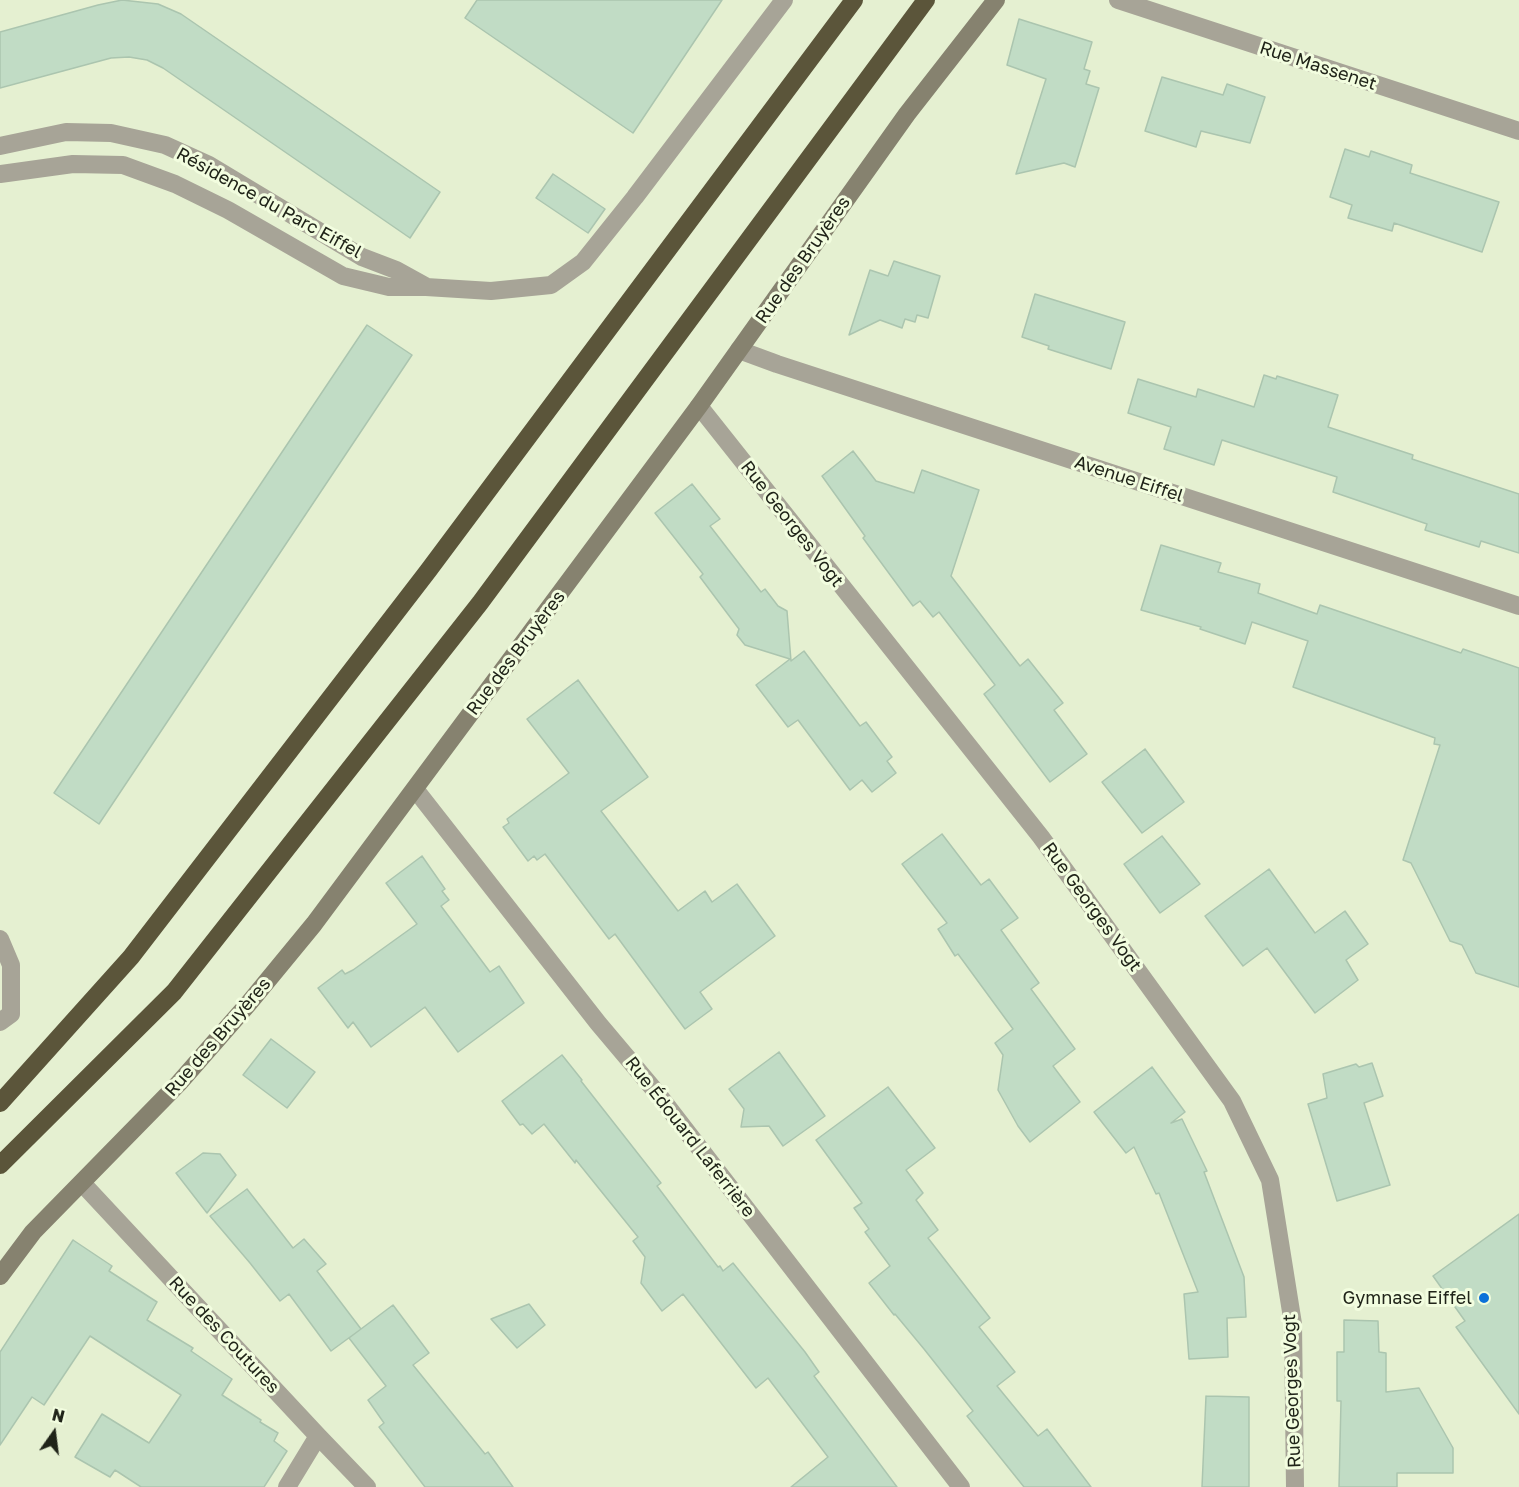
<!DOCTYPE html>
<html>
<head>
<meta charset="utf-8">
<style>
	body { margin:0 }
	#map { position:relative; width:1519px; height:1487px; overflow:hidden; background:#e5f0d1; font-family:"Golos Text",sans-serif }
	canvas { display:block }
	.north { position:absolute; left:24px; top:1403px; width:60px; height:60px; -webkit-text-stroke:4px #f2fddf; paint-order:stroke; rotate:14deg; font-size:16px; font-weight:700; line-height:24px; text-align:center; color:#202419 }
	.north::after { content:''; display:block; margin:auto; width:21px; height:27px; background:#202419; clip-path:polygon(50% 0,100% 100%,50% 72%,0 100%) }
</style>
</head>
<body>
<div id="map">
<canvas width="1519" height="1487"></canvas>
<div class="north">N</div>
</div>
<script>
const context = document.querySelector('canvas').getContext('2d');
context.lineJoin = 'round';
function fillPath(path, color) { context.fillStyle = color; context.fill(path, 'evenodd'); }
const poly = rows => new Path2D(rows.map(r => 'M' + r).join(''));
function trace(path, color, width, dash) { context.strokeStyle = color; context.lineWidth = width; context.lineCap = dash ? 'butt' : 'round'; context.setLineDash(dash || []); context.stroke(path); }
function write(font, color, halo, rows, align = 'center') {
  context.font = font + ' "Golos Text",sans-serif'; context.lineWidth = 6; context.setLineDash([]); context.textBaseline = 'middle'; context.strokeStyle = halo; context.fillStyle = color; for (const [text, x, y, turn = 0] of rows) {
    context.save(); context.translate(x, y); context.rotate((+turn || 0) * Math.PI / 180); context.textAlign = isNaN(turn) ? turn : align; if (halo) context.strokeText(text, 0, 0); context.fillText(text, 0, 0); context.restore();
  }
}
const building = poly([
	[122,0,158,4,181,14,440,192,410,238,163,68,147,60,129,57,111,58,0,88,0,32,98,5,122,0],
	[477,0,722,0,633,133,465,18,477,0],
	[1019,19,1092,42,1084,69,1090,71,1086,84,1099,88,1075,167,1064,163,1016,174,1046,79,1007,65,1019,19],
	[1162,77,1223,95,1227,84,1265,97,1250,143,1201,131,1196,147,1145,131,1162,77],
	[1345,149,1369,157,1371,151,1412,165,1410,173,1499,202,1482,252,1394,223,1392,231,1348,218,1352,205,1330,197,1345,149],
	[553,174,605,209,588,233,536,198,553,174],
	[894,261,940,276,928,318,917,315,915,322,905,319,902,328,880,320,849,335,870,270,888,276,894,261],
	[1035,294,1125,322,1111,369,1048,349,1049,346,1022,337,1035,294],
	[367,325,412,355,99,824,54,793,367,325],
	[1264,375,1276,379,1277,376,1338,395,1328,427,1413,455,1412,459,1519,494,1519,553,1481,541,1479,547,1425,530,1427,524,1333,492,1337,477,1222,440,1214,465,1164,449,1171,427,1128,413,1138,379,1196,397,1198,389,1254,407,1264,375],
	[853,451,876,481,914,493,922,470,979,490,951,576,1020,666,1028,659,1063,703,1054,710,1087,754,1050,782,984,694,995,685,939,612,933,617,920,601,913,606,863,538,865,536,822,476,853,451],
	[692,484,720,519,710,526,761,592,765,589,778,606,787,611,791,661,804,651,860,726,866,722,892,757,887,761,896,773,872,792,862,780,850,790,798,720,788,727,756,685,790,659,745,645,737,635,739,629,700,577,703,574,655,513,692,484],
	[1161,545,1221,563,1218,572,1260,584,1258,593,1317,614,1320,605,1461,653,1463,649,1519,668,1519,987,1476,973,1462,945,1450,941,1411,863,1403,860,1440,745,1434,744,1435,738,1293,687,1308,641,1252,622,1245,644,1200,629,1201,627,1141,610,1161,545],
	[578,680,648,777,601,811,678,911,705,891,712,902,737,884,775,936,700,992,712,1009,685,1029,615,934,609,939,545,854,537,860,534,856,528,861,503,827,509,823,507,819,569,773,527,719,578,680],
	[1145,749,1184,802,1142,833,1102,782,1145,749],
	[942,834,981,885,989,879,1018,918,1001,930,1039,983,1031,989,1075,1049,1053,1066,1080,1102,1030,1142,1018,1126,998,1090,1003,1055,995,1043,1013,1029,958,954,955,956,938,929,947,923,902,864,942,834],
	[1162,836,1200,884,1160,913,1124,864,1162,836],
	[422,856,445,889,442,891,449,900,441,906,490,972,499,966,524,1003,458,1052,425,1007,371,1047,353,1022,348,1028,318,988,342,970,345,974,353,970,417,924,386,883,422,856],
	[1269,869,1315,933,1345,911,1368,944,1346,960,1358,980,1315,1013,1267,948,1243,966,1205,916,1269,869],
	[271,1039,315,1072,287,1108,243,1075,271,1039],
	[779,1052,825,1116,783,1146,769,1126,741,1127,744,1109,729,1089,779,1052],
	[562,1055,582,1080,581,1081,661,1183,657,1186,718,1267,720,1266,723,1271,733,1263,805,1352,819,1372,814,1376,897,1487,791,1487,828,1457,768,1378,756,1388,683,1294,662,1311,641,1283,645,1257,633,1241,638,1237,576,1160,575,1163,544,1124,532,1134,523,1124,520,1125,502,1101,562,1055],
	[1372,1063,1383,1096,1364,1103,1390,1185,1337,1201,1308,1104,1327,1098,1323,1074,1356,1064,1359,1067,1372,1063],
	[1152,1067,1185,1112,1171,1123,1182,1119,1207,1171,1204,1172,1244,1277,1246,1317,1227,1318,1228,1357,1189,1359,1184,1294,1198,1292,1159,1193,1156,1194,1134,1147,1126,1153,1094,1112,1152,1067],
	[888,1087,935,1148,906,1170,923,1193,916,1200,938,1230,928,1238,990,1318,979,1327,1015,1372,997,1386,1038,1436,1047,1429,1091,1487,1024,1487,967,1416,973,1411,924,1349,895,1314,894,1315,869,1283,890,1266,865,1232,869,1229,854,1208,862,1203,816,1140,888,1087],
	[203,1153,220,1154,236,1175,207,1213,176,1173,203,1153],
	[247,1189,293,1248,304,1239,326,1264,317,1271,361,1329,331,1351,289,1294,280,1301,250,1263,210,1216,247,1189],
	[1519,1214,1519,1414,1456,1327,1465,1321,1433,1276,1519,1214],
	[73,1240,112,1266,109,1271,157,1302,147,1320,193,1348,191,1351,232,1379,222,1395,261,1420,260,1422,278,1433,274,1441,287,1451,264,1487,141,1487,115,1470,110,1477,75,1457,102,1414,149,1443,181,1395,90,1336,44,1405,32,1397,0,1445,0,1352,73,1240],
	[529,1304,545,1325,517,1348,491,1319,529,1304],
	[393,1305,429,1353,413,1365,485,1454,488,1452,513,1487,425,1487,379,1427,384,1423,368,1400,386,1386,349,1338,393,1305],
	[1344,1320,1378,1321,1379,1352,1386,1353,1386,1392,1419,1388,1453,1448,1453,1473,1397,1473,1397,1487,1339,1487,1341,1401,1337,1401,1337,1352,1344,1352,1344,1320],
	[1206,1396,1249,1397,1249,1487,1202,1487,1206,1396]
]);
fillPath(building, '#c1dcc5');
trace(building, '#abc5af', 1.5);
trace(poly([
	[1118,0,1519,131],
	[0,146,66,132,111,133,165,145,209,165,362,257,396,270,425,286],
	[0,174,73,164,123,165,175,184,228,210,343,276,389,287,426,287,491,291,551,285,583,262,635,197,784,0],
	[739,350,777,364,1519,606],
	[699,406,1041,837,1232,1101,1270,1180,1293,1324,1295,1487],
	[415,789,598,1023,657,1093,961,1487],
	[0,939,11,965,11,1014,0,1022],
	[82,1183,318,1436,367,1487],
	[287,1487,318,1436]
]), '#a7a497', 18);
trace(poly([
	[0,1276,33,1232,179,1083,249,1003,314,924,699,406,907,114,996,0]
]), '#86826f', 18);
trace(poly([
	[0,1103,131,957,428,571,854,0],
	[0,1165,174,992,480,603,926,0]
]), '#5b553a', 18);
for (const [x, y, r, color] of [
	[1484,1298,6,"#0c71d9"]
]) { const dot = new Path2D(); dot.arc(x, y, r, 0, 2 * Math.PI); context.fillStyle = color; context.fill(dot); trace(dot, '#f2fddf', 2); }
write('18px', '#202419', '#f2fddf', [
	["Rue Massenet",1318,66,18],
	["Résidence du Parc Eiffel",269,203,29],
	["Rue des Bruyères",803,260,-55],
	["Avenue Eiffel",1129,479,18],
	["Rue Georges Vogt",792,524,52],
	["Rue des Bruyères",516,653,-53],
	["Rue Georges Vogt",1092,907,54],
	["Rue des Bruyères",218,1037,-49],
	["Rue Édouard Laferrière",690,1137,52],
	["Rue des Coutures",224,1335,47],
	["Rue Georges Vogt",1292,1391,-92]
]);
write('18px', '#202419', '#f2fddf', [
	["Gymnase Eiffel",1472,1298]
], 'right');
</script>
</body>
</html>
